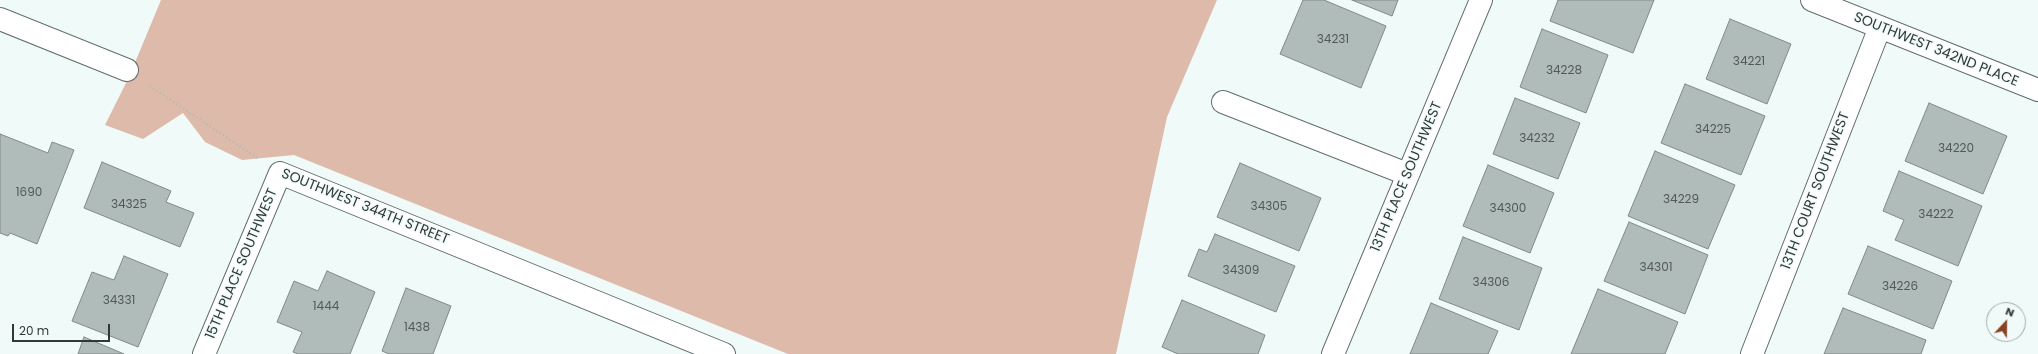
<!DOCTYPE html>
<html>
<head>
<meta charset="utf-8">
<style>
	body { margin:0 }
	#map { position:relative; width:2038px; height:354px; overflow:hidden; background:#effaf9; font-family:Poppins,sans-serif }
	canvas { display:block }
	.north { position:absolute; left:1986px; top:302px; width:40px; height:40px; box-sizing:border-box; background:#effaf9; border:1px solid #a4acab; border-radius:50%; rotate:22deg; font-size:11px; font-weight:700; line-height:16px; text-align:center; color:#333837 }
	.north::after { content:''; display:block; margin:auto; width:14px; height:18px; background:#8a4321; clip-path:polygon(50% 0,100% 100%,50% 72%,0 100%) }
	.scale { position:absolute; left:12px; top:324px; width:98px; height:18px; box-sizing:border-box; border:2px solid #333837; border-top:0; padding-left:5px; font-size:12px; line-height:14px; white-space:nowrap; color:#333837; -webkit-text-stroke:3px #effaf9; paint-order:stroke }
</style>
</head>
<body>
<div id="map">
<canvas width="2038" height="354"></canvas>
<div class="north">N</div>
<div class="scale">20 m</div>
</div>
<script>
const context = document.querySelector('canvas').getContext('2d');
context.lineJoin = 'round';
function fillPath(path, color) { context.fillStyle = color; context.fill(path, 'evenodd'); }
const poly = rows => new Path2D(rows.map(r => 'M' + r).join(''));
function trace(path, color, width, dash) { context.strokeStyle = color; context.lineWidth = width; context.lineCap = dash ? 'butt' : 'round'; context.setLineDash(dash || []); context.stroke(path); }
function write(font, color, halo, rows, align = 'center') {
  context.font = font + ' Poppins,sans-serif'; context.lineWidth = 3; context.setLineDash([]); context.textBaseline = 'middle'; context.strokeStyle = halo; context.fillStyle = color; for (const [text, x, y, turn = 0] of rows) {
    context.save(); context.translate(x, y); context.rotate((+turn || 0) * Math.PI / 180); context.textAlign = isNaN(turn) ? turn : align; if (halo) context.strokeText(text, 0, 0); context.fillText(text, 0, 0); context.restore();
  }
}
fillPath(poly([
	[161,0,1217,0,1167,117,1116,354,788,354,294,155,242,160,205,142,183,113,143,139,105,125,129,77]
]), '#debaaa');
const building = poly([
	[1303,0,1324,0,1386,26,1361,88,1280,54,1303,0],
	[1352,0,1398,0,1392,16,1352,0],
	[1558,0,1654,0,1633,53,1550,21,1558,0],
	[1730,19,1791,44,1767,104,1706,79,1730,19],
	[1542,29,1608,55,1586,113,1520,87,1542,29],
	[1685,84,1765,116,1741,175,1661,143,1685,84],
	[1515,98,1580,123,1558,179,1493,154,1515,98],
	[1929,103,2007,136,1983,194,1905,161,1929,103],
	[0,134,48,153,52,142,74,150,37,244,10,233,8,236,0,233,0,134],
	[1655,151,1735,185,1708,249,1628,216,1655,151],
	[102,162,171,191,166,202,194,213,180,247,84,208,102,162],
	[1240,163,1321,198,1299,251,1217,217,1240,163],
	[1488,165,1554,193,1530,253,1463,226,1488,165],
	[1899,171,1982,206,1958,266,1895,240,1904,220,1883,211,1899,171],
	[1629,222,1708,255,1685,314,1604,281,1629,222],
	[1215,234,1295,266,1276,312,1188,276,1199,249,1207,252,1215,234],
	[1463,237,1542,268,1519,330,1439,299,1463,237],
	[1868,246,1952,281,1933,329,1848,294,1868,246],
	[124,256,168,274,138,347,72,321,92,272,114,280,124,256],
	[327,271,375,292,350,354,298,354,293,352,302,332,277,322,294,281,318,291,327,271],
	[406,288,451,306,433,354,389,354,382,351,406,288],
	[1598,289,1678,322,1665,354,1571,354,1598,289],
	[1182,300,1265,335,1258,354,1178,354,1162,347,1182,300],
	[1431,303,1498,331,1488,354,1410,354,1431,303],
	[1843,308,1926,340,1921,354,1824,354,1843,308],
	[84,337,124,354,78,354,84,337]
]);
fillPath(building, '#b0bcba');
trace(building, '#808a89', 1);
const street = poly([
	[1812,0,2038,90],
	[0,19,127,70],
	[1223,102,1407,174],
	[204,354,280,173,724,354],
	[1333,354,1481,0],
	[1752,354,1880,27]
]);
trace(street, '#636e6d', 24);
trace(poly([
	[150,86,257,158]
]), '#afb8b7', 2.5, [1, 3]);
trace(street, '#fff', 22);
write('12px', '#525958', null, [
	["34231",1333,40],
	["34221",1749,62],
	["34228",1564,71],
	["34225",1713,130],
	["34232",1537,139],
	["34220",1956,149],
	["1690",29,193],
	["34229",1681,200],
	["34325",129,205],
	["34305",1269,207],
	["34300",1508,209],
	["34222",1936,215],
	["34301",1656,268],
	["34309",1241,271],
	["34306",1491,283],
	["34226",1900,287],
	["34331",119,301],
	["1444",326,307],
	["1438",417,328]
]);
write('14px', '#333837', '#effaf9', [
	["SOUTHWEST 342ND PLACE",1936,50,22],
	["13TH PLACE SOUTHWEST",1407,177,-67],
	["13TH COURT SOUTHWEST",1816,191,-69],
	["SOUTHWEST 344TH STREET",365,207,22],
	["15TH PLACE SOUTHWEST",242,264,-67]
]);
</script>
</body>
</html>
